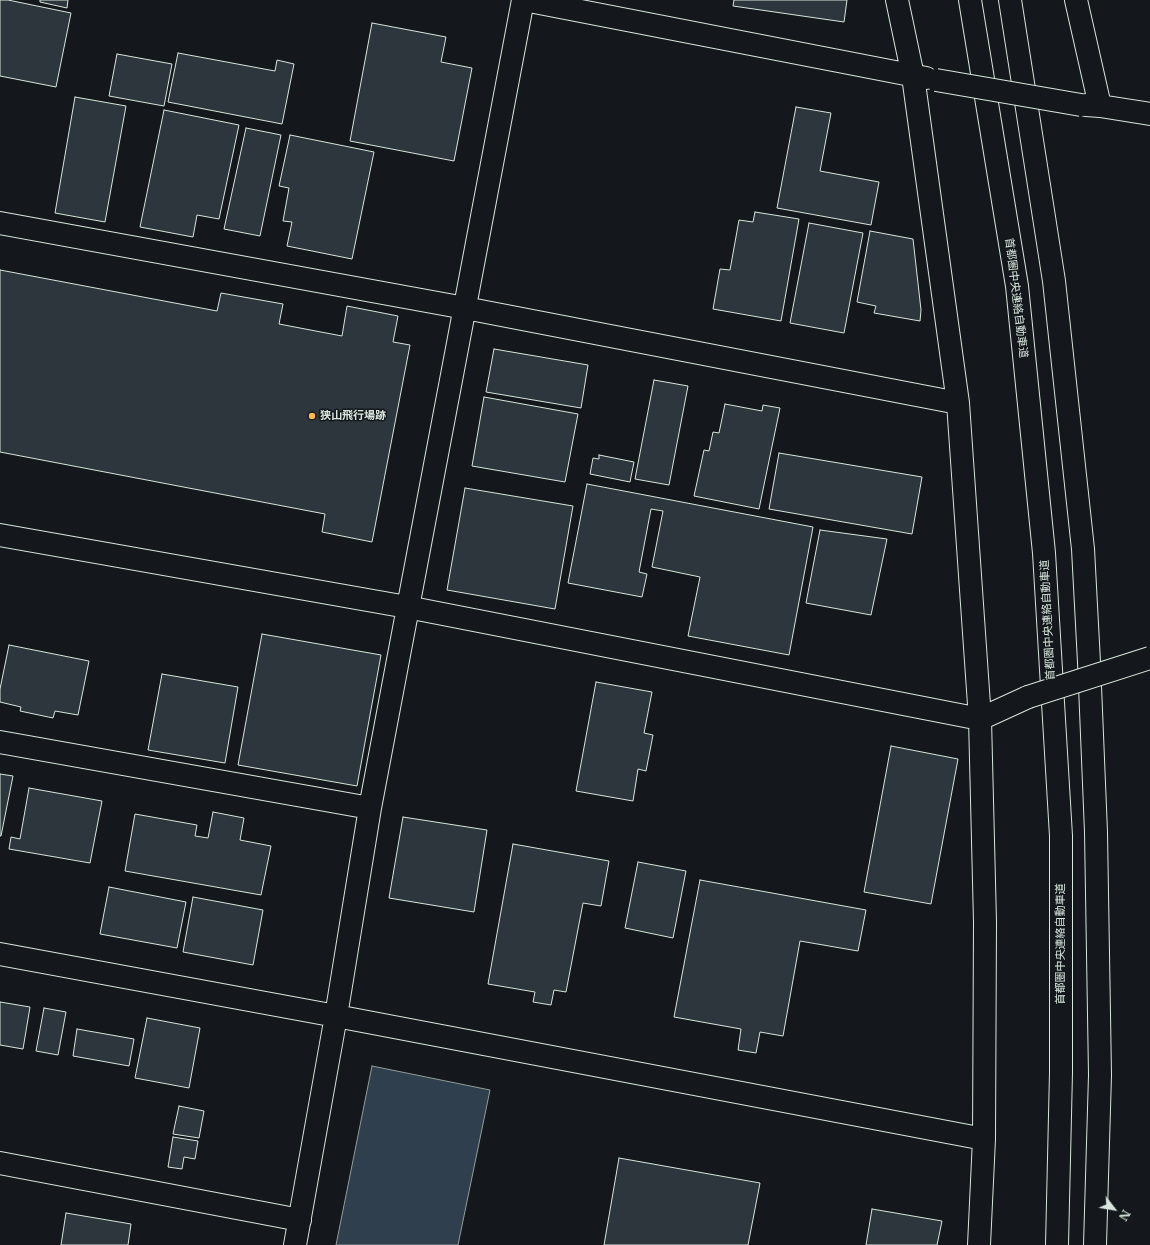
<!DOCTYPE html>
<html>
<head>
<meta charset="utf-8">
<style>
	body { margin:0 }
	#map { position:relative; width:1150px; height:1245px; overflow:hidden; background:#14181c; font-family:"Libre Baskerville",serif }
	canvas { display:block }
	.north { position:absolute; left:1094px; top:1189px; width:40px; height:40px; -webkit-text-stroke:3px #14181c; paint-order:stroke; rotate:121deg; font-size:11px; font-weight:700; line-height:16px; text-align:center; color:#d8e6dc }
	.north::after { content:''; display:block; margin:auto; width:14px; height:18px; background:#d8e6dc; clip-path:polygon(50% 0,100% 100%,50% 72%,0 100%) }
</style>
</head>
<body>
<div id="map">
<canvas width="1150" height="1245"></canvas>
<div class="north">N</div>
</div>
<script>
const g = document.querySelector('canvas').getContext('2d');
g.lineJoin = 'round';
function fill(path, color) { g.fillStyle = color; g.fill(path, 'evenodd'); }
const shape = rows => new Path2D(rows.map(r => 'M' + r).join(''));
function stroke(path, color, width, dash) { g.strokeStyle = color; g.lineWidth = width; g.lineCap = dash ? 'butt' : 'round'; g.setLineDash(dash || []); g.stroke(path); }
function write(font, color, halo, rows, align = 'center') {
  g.font = font + ' "Libre Baskerville","Noto Sans JP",serif'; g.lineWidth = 3; g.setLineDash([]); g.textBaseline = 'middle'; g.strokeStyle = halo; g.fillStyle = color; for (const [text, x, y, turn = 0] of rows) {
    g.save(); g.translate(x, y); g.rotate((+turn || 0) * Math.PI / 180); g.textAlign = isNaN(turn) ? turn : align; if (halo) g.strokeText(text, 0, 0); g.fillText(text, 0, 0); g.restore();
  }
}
const water = shape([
	[372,1066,490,1090,458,1245,336,1245,372,1066]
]);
fill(water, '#2f3f4d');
stroke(water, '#939e99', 1);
const building = shape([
	[0,0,8,0,71,13,56,87,0,76,0,0],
	[40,0,68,0,67,8,40,2,40,0],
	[734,0,847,0,844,22,733,6,734,0],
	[372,23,446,37,441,62,472,68,454,161,350,141,372,23],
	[178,53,275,71,277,60,294,64,282,124,168,102,178,53],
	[117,54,172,64,164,106,109,96,117,54],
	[75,97,126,106,105,222,55,213,75,97],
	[796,107,831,113,820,171,879,182,871,225,777,208,796,107],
	[164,110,239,125,219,219,197,215,193,237,140,227,164,110],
	[246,128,281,135,260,236,224,229,246,128],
	[290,135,374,152,352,259,287,246,292,222,283,221,289,188,279,186,290,135],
	[755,212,799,219,781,321,713,309,720,269,730,270,739,220,753,222,755,212],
	[809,223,863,233,844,333,790,323,809,223],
	[870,231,913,239,921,310,920,321,874,313,876,306,857,302,870,231],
	[0,270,217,311,221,293,283,304,279,324,342,336,347,306,398,316,393,342,410,345,372,542,322,532,325,514,0,452,0,270],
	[494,349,588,365,581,408,486,392,494,349],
	[654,380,688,386,669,485,635,479,654,380],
	[484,397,578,414,565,482,472,466,484,397],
	[725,404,762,411,763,405,780,408,759,509,694,496,704,450,709,451,713,432,719,433,725,404],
	[779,453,922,477,912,534,769,509,779,453],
	[599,455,634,462,630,482,590,474,593,458,599,459,599,455],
	[587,484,813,527,789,655,688,636,700,577,652,567,663,511,651,509,639,572,647,574,642,597,568,583,587,484],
	[465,488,573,506,555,609,447,590,465,488],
	[820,530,887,539,871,615,806,603,820,530],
	[262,634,381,655,357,786,238,765,262,634],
	[9,645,89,661,78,715,55,711,53,718,20,711,21,707,0,702,0,689,9,645],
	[162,674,238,687,225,763,148,750,162,674],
	[596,682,652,692,644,733,653,735,646,771,638,769,633,801,576,791,596,682],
	[891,746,958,759,931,904,864,892,891,746],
	[0,774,13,776,1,836,0,836,0,774],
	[29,788,102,801,90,863,9,849,11,837,20,839,29,788],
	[213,812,244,818,240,840,271,846,261,895,125,871,135,814,197,825,195,836,208,838,213,812],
	[403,817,487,830,474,912,389,898,403,817],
	[513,844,609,861,601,906,583,903,566,992,554,990,551,1005,533,1002,535,992,488,984,513,844],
	[638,862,686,871,673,938,625,928,638,862],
	[700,880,866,910,858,951,800,941,783,1036,760,1032,756,1053,738,1050,741,1029,674,1017,700,880],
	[109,887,186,902,177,948,100,934,109,887],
	[193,897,263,910,253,965,183,952,193,897],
	[0,1002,30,1007,23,1049,0,1045,0,1002],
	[44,1008,66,1012,58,1055,36,1051,44,1008],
	[147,1018,200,1028,189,1088,135,1078,147,1018],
	[77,1029,134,1039,129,1066,73,1056,77,1029],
	[179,1106,204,1111,199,1138,173,1134,179,1106],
	[173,1137,198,1141,195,1159,184,1157,182,1169,168,1167,173,1137],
	[619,1158,760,1183,748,1245,604,1245,619,1158],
	[872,1209,942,1221,937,1245,866,1245,872,1209],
	[66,1213,131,1224,128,1245,61,1245,66,1213]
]);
fill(building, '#2c363c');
stroke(building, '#d8e6dc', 1);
const minor = shape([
	[524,0,926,78],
	[897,0,913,76,958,403,980,719,985,922,984,1139,979,1245],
	[1076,0,1100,106],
	[1086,105,1100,106,1150,114],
	[0,223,465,308,958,403],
	[0,535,407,607,980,719,1028,697],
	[0,742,370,808],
	[0,954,336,1016,984,1139],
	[0,1163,300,1220],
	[295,1245,336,1016,370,808,523,0]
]);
const highway = shape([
	[970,0,1017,286,1044,553,1061,836,1061,1072,1057,1245],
	[1010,0,1054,281,1083,549,1089,662,1096,832,1100,1075,1095,1245]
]);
stroke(minor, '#d8e6dc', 24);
stroke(highway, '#d8e6dc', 24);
stroke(minor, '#14181c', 22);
stroke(highway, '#14181c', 22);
const minorBridge = shape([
	[936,80,1081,105],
	[1028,697,1150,658]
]);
stroke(minorBridge, '#d8e6dc', 24, []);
stroke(minorBridge, '#14181c', 22);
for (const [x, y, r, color] of [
	[312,416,4,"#ffb74d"]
]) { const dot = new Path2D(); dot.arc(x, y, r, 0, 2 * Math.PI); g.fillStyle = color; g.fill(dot); stroke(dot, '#14181c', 1.5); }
write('11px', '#d8e6dc', '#14181c', [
	["首都圏中央連絡自動車道",1016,298,83],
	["首都圏中央連絡自動車道",1048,620,-93],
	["首都圏中央連絡自動車道",1061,944,-90]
]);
write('bold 11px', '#d8e6dc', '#14181c', [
	["狭山飛行場跡",320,416]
], 'left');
</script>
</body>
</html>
